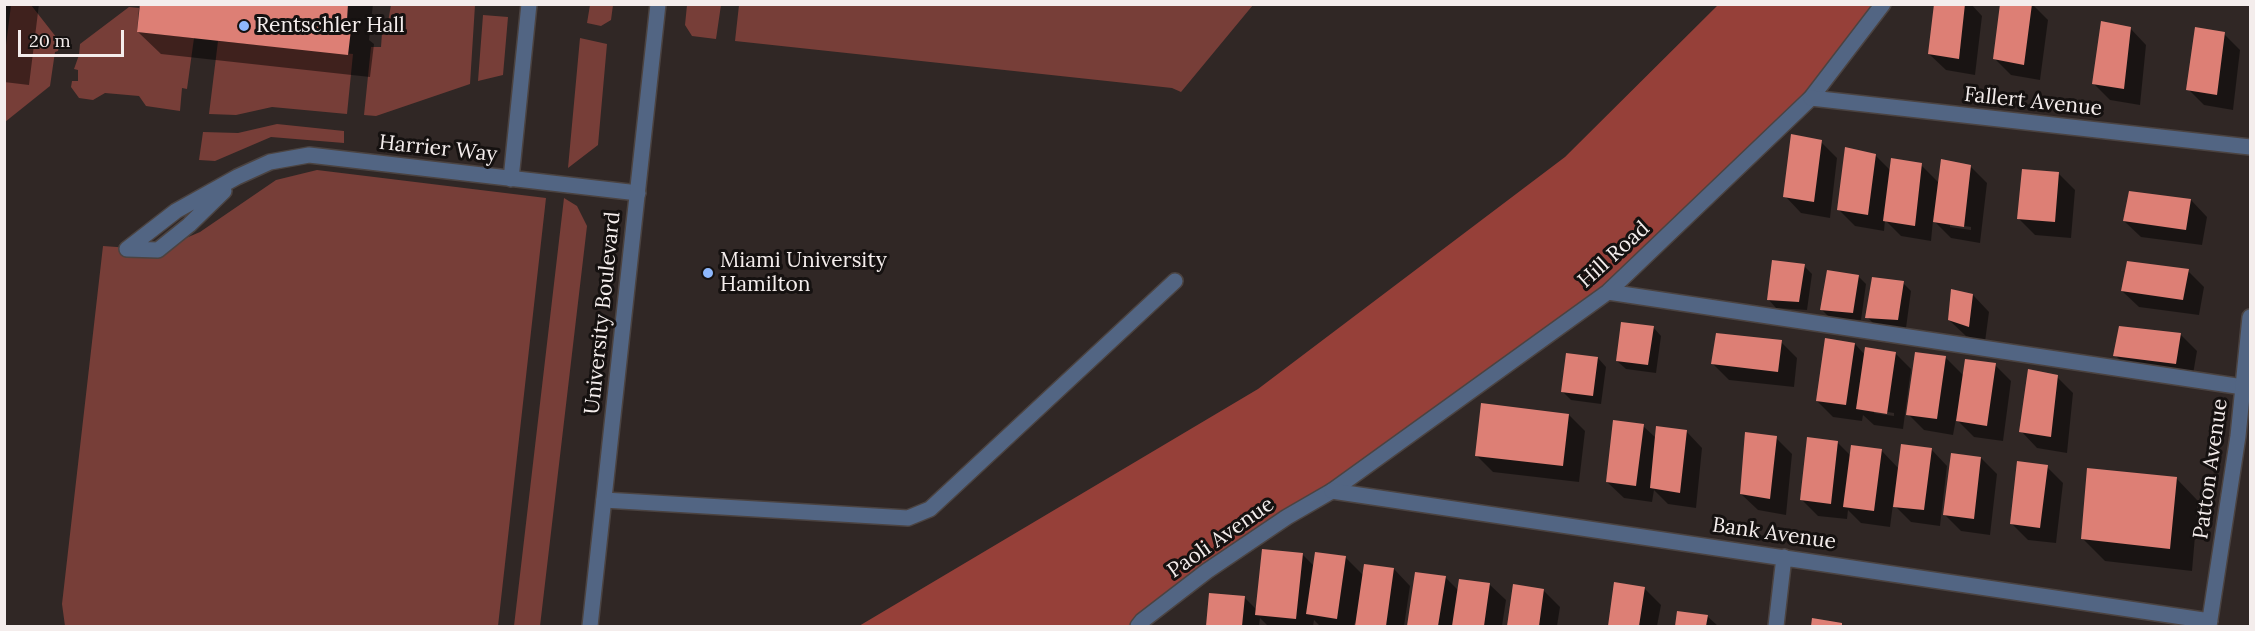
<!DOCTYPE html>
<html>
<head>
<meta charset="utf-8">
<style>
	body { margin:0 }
	#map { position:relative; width:2255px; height:631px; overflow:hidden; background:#302725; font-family:Lora,serif }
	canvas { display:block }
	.frame { position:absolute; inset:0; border:6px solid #f4edec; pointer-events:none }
	.scale { position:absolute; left:18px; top:30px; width:106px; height:27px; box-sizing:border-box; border:3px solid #f4edec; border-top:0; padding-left:8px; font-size:18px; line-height:21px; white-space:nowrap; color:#f4edec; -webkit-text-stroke:4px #151110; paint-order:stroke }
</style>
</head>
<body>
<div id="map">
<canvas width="2255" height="631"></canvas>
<div class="frame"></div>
<div class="scale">20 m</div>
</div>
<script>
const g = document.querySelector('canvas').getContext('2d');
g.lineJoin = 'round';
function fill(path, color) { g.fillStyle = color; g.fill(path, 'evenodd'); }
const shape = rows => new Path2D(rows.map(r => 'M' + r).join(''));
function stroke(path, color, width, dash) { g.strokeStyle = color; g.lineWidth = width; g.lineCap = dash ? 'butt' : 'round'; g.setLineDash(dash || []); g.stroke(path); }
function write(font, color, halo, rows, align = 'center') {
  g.font = font + ' Lora,serif'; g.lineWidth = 6; g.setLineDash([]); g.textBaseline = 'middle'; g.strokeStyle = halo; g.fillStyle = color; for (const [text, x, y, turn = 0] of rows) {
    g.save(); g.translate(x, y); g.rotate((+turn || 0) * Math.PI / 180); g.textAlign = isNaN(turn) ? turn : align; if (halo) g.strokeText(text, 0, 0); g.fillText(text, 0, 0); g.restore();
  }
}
fill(shape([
	[11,5,31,5,60,42,58,51,55,52,50,86,5,122,4,61],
	[391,5,475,5,470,84,376,116,364,115,371,47,381,47,382,33,391,32,388,22],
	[590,5,613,5,611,20,601,26,587,23],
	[687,5,721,5,716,39,692,36,685,25],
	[739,5,739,4,1253,5,1181,92,1172,88,735,41],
	[129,7,139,8,137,32,194,38,187,89,182,88,180,111,146,106,139,96,105,93,93,100,79,98,71,87,72,81,78,81,78,70,74,69,79,55,80,44],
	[483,15,508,17,503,75,478,81],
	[580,38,607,44,598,145,568,168],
	[218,41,353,54,347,114,272,107,236,115,209,114],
	[277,124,344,131,344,143,271,137,215,161,199,160,203,132,238,133],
	[317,170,546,198,498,626,65,626,62,604,103,246,158,250,200,232,276,180],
	[564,198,577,206,587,226,540,626,514,626]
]), '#773e38');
fill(shape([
	[1718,5,1883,5,1811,98,1608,292,1138,626,859,626,1258,389,1565,157]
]), '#964039');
fill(shape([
	[4,4,39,4,29,85,4,82],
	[141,4,373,4,369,40,374,44,370,77,161,54,138,32],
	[1936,4,1971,4,1982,16,1975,75,1946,70,1929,54],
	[2032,4,2048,20,2040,80,2011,75,1995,59],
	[2130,28,2146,45,2140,105,2110,100,2094,84],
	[2224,34,2240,50,2233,110,2204,105,2188,89],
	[1821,142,1837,158,1830,218,1801,213,1785,196],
	[1875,155,1891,171,1921,165,1939,183,1971,167,1987,183,1980,243,1951,238,1933,220,1931,241,1901,236,1885,220,1884,231,1855,226,1839,210],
	[1950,224,1971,227,1971,230,1950,227],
	[2059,174,2075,190,2071,238,2035,235,2019,219],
	[2191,200,2207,217,2202,245,2141,237,2124,221],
	[1804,266,1812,274,1807,310,1776,308,1768,299],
	[2188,271,2204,287,2199,315,2139,307,2122,291],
	[1858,276,1866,284,1861,320,1830,318,1822,310],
	[1903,283,1911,291,1906,328,1875,325,1867,317],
	[1973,295,1989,312,1985,342,1966,336,1949,320],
	[1653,327,1661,336,1656,373,1626,369,1617,361],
	[2121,328,2181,335,2197,351,2192,380,2131,371,2115,355],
	[1781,342,1797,358,1794,387,1729,380,1713,364],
	[1855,344,1865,355,1895,353,1911,369,1903,429,1874,425,1863,415,1862,421,1833,417,1817,401],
	[1874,410,1894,413,1894,416,1874,413],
	[1598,358,1606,367,1601,404,1571,400,1563,392],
	[1946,358,1964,376,1995,365,2011,381,2003,441,1974,437,1956,419,1953,435,1924,430,1908,414],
	[2057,377,2073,393,2067,453,2037,448,2021,431],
	[1569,415,1585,431,1579,482,1493,472,1477,456],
	[1643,426,1656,438,1686,431,1702,448,1696,508,1668,504,1654,490,1652,502,1624,498,1607,482],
	[1776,438,1792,454,1786,515,1758,510,1741,494],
	[1838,443,1851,456,1881,450,1899,469,1931,449,1947,466,1940,526,1911,522,1893,504,1890,527,1861,523,1848,510,1847,519,1818,516,1802,500],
	[1981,458,1997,474,1990,535,1961,531,1945,515],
	[2047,467,2063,483,2056,543,2028,540,2011,523],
	[2176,478,2198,501,2192,571,2105,561,2082,538],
	[1302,554,1314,566,1345,557,1364,576,1394,569,1410,586,1404,626,1358,626,1354,623,1354,626,1320,626,1314,620,1313,626,1268,626,1260,618,1259,626,1208,626,1211,594,1244,597,1257,610],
	[1416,573,1445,577,1459,591,1489,584,1506,600,1502,626,1408,626],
	[1615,584,1644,588,1661,605,1657,626,1609,626],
	[1514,586,1543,590,1560,607,1557,626,1509,626],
	[1679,612,1707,616,1718,626,1676,626]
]), '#0007');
fill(shape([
	[140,4,348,4,347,20,352,21,348,55,137,32],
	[1934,4,1965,4,1959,59,1928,54],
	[2000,4,2032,4,2024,65,1993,59],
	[2101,21,2131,27,2124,89,2092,84],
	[2195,27,2225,32,2217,95,2186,90],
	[1791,134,1822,140,1814,202,1783,197],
	[1845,147,1876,154,1868,215,1837,210],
	[1891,158,1922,163,1915,226,1883,221],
	[1941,159,1971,165,1964,227,1933,222],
	[2022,169,2059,172,2055,222,2017,219],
	[2129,191,2191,199,2186,230,2123,221],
	[1772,260,1805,264,1799,302,1767,300],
	[2127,261,2189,269,2183,300,2121,291],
	[1827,270,1859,275,1853,313,1820,310],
	[1872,277,1904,281,1898,320,1865,318],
	[1951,289,1973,294,1969,327,1948,320],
	[1621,322,1654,326,1648,365,1616,361],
	[2119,326,2181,333,2176,364,2113,356],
	[1716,333,1782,340,1778,372,1711,364],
	[1825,338,1855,343,1846,405,1816,401],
	[1865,347,1896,352,1887,414,1856,409],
	[1915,352,1946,356,1937,419,1906,415],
	[1566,353,1598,357,1593,396,1561,392],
	[1965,359,1996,363,1987,426,1956,421],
	[2028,369,2058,375,2051,437,2019,432],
	[1481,403,1569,414,1563,466,1475,456],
	[1613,420,1644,424,1636,486,1606,482],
	[1656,426,1687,430,1680,493,1650,488],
	[1745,432,1777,436,1770,499,1740,494],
	[1807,437,1838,441,1831,504,1800,500],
	[1901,444,1932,448,1924,510,1893,507],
	[1851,445,1882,449,1874,511,1843,507],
	[1951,453,1981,457,1974,519,1943,515],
	[2017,461,2048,465,2040,528,2010,524],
	[2087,468,2177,477,2170,549,2081,539],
	[1262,549,1303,553,1296,619,1255,615],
	[1315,552,1346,556,1337,619,1306,614],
	[1364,564,1394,568,1386,626,1355,626],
	[1415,572,1446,576,1438,626,1407,626],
	[1459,579,1490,583,1484,626,1452,626],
	[1614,582,1645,587,1639,626,1608,626],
	[1513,584,1544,589,1539,626,1507,626],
	[1209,593,1245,596,1242,626,1206,626],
	[1677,611,1708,615,1706,626,1675,626],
	[1812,618,1842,623,1842,626,1811,626]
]), '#dd7f75');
const service = shape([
	[511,179,529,4],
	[127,249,176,211,237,177,270,162,309,155,638,193],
	[127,249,158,250,189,225,224,191],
	[1608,292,2243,387],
	[604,500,908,518,930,509,1175,281],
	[1138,626,1142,621,1207,571,1287,517,1332,491,1608,292,1811,98,1883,4]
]);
const minor = shape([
	[1811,98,2250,147],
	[1332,491,2210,621],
	[1776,626,1784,557],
	[2209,626,2238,436,2250,317]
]);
const tertiary = shape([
	[590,626,658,4]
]);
stroke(service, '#4b4341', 18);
stroke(minor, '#4b4341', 18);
stroke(tertiary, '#4b4341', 18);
stroke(service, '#526583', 15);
stroke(minor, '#526583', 15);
stroke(tertiary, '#526583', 15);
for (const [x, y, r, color] of [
	[244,26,6,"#8eb8fd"],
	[708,273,6,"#8eb8fd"]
]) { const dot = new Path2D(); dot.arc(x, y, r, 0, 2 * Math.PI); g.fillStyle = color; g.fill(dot); stroke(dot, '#151110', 2); }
write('21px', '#f4edec', '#151110', [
	["Rentschler Hall",256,26],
	["Miami University",720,261],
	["Hamilton",720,285]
], 'left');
write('21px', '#f4edec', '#151110', [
	["Fallert Avenue",2033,102,6],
	["Harrier Way",438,149,6],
	["Hill Road",1614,255,-42],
	["University Boulevard",603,313,-84],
	["Patton Avenue",2211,469,-82],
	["Bank Avenue",1774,534,8],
	["Paoli Avenue",1221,538,-35]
]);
</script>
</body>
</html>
